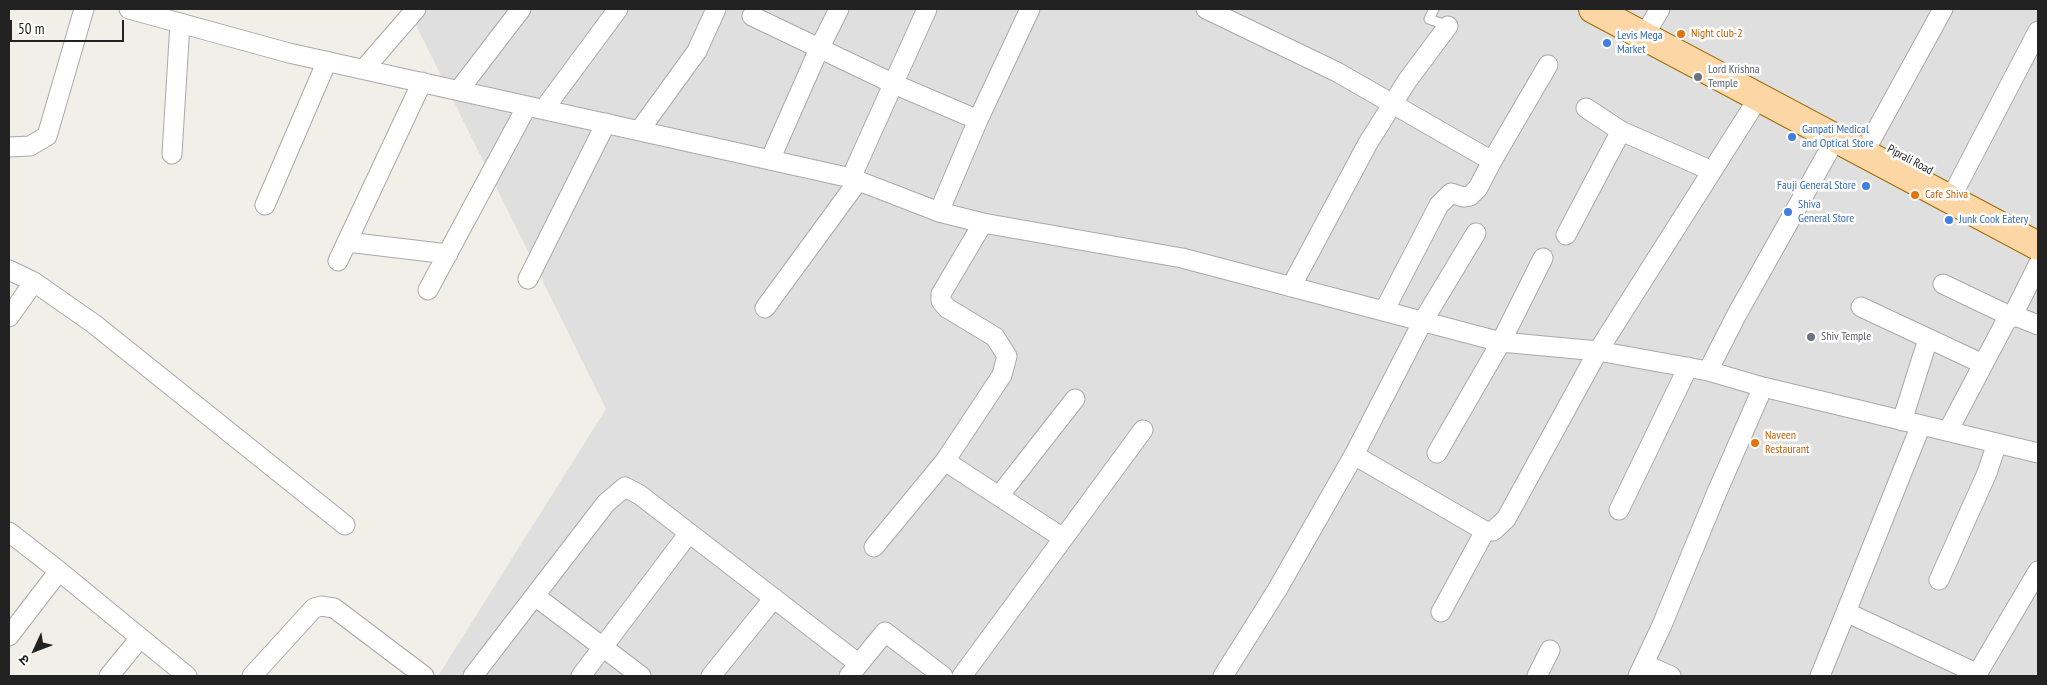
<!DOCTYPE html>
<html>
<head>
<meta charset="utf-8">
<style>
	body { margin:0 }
	#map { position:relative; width:2047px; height:685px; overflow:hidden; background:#f2efe9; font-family:"PT Sans Narrow","Noto Sans Devanagari",sans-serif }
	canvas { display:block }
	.frame { position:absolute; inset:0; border:10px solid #222; pointer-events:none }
	.north { position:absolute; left:10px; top:625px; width:50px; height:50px; -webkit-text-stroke:4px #fff; paint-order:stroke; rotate:227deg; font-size:14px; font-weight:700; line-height:20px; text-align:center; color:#222 }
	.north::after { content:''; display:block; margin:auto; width:18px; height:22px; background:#222; clip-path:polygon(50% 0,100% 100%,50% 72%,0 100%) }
	.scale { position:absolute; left:10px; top:20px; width:114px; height:22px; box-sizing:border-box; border:2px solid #222; border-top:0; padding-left:6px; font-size:15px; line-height:18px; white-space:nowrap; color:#222; -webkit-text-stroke:4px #fff; paint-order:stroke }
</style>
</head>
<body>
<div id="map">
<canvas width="2047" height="685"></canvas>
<div class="frame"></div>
<div class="north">उ</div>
<div class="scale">50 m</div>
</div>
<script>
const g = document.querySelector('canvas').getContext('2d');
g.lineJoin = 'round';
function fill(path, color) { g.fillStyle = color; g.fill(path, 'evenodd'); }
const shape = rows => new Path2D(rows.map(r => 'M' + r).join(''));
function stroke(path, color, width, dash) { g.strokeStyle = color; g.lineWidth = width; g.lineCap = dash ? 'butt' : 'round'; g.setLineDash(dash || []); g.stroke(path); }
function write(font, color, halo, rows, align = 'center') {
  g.font = font + ' "PT Sans Narrow",sans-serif'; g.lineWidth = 5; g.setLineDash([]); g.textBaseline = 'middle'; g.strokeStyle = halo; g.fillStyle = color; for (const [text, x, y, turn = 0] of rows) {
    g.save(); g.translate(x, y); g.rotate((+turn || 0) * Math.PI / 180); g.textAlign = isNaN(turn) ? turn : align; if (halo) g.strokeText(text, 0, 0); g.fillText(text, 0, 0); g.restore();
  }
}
fill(shape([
	[408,9,2038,9,2038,676,438,676,606,409]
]), '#e0dfdf');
const lane = shape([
	[1434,9,1429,19,1448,26]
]);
const street = shape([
	[129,9,289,53,851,178,939,212,983,223,1182,258,1501,342,1598,351,1708,371,1763,387,2038,453],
	[1206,9,1337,72,1492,161],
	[752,16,894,84,978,120],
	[1651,24,1660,9],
	[364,69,416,9],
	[459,90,521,9],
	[1586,108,1621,131],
	[544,109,618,9],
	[639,131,697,51,716,9],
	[1871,140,1943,9],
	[9,147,30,146,47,136,84,9],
	[172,154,180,23],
	[770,160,819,49,839,9],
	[851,178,927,9],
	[1957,186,2038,31],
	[265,205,327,61],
	[939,212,978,120,1030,9],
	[1566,235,1621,131,1712,171],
	[347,242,448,254],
	[338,261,422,82],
	[9,270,34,282,94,324,345,525],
	[528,279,606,123],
	[1943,284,2012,317,2038,265],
	[1291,287,1368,143,1407,81,1448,26],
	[428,290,527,106],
	[1861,307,1983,364],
	[765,308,858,181],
	[1384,311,1439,205,1451,193,1463,197,1470,196,1478,188,1492,161,1548,65],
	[9,317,34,282],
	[1708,371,1737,314,1836,138],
	[1902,421,1928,339],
	[1948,431,2006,321,2012,317,2018,317,2038,325],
	[1437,453,1501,342,1543,258],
	[1354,455,1485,531,1493,531,1506,519,1598,351,1759,97],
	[945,461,1063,538],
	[999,496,1075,399],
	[1619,510,1688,367],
	[9,532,59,571,187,676],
	[874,547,945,461,1002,375,1007,356,995,337,947,308,941,301,941,294,983,223],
	[1939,580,1987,473,1997,443],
	[535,596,641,676],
	[1441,612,1485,531],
	[1846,612,1921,425],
	[9,636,59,571],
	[1644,664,1671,676],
	[109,676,140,638],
	[252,676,314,608,321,606,334,608,424,676],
	[473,676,606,503,625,487,640,495,859,664],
	[581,676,689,533],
	[711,676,774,598],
	[849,676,885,632,943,676],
	[962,676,1143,430],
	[1223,676,1277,590,1354,455,1423,321,1476,233],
	[1537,676,1550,650],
	[1638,676,1662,625,1717,492,1763,387],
	[1820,676,1846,612,1978,674],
	[1976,676,2038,571]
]);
const primary = shape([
	[1593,9,2038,246]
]);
stroke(lane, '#a9a9a9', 11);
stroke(street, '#a9a9a9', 21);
stroke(primary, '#a06b00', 30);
stroke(lane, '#fff', 9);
stroke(street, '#fff', 19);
stroke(primary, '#fcd6a4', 28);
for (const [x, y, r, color] of [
	[1681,34,5,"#e8710a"],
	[1607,43,5,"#3f7fe0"],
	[1698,77,5,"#6b7280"],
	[1792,137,5,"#3f7fe0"],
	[1866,186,5,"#3f7fe0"],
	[1915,195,5,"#e8710a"],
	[1788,212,5,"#3f7fe0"],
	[1949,220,5,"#3f7fe0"],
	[1811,337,5,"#6b7280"],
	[1755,443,5,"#e8710a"]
]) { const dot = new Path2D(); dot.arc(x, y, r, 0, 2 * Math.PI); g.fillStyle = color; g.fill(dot); stroke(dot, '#fff', 2); }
write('12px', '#c56008', '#fff', [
	["Night club-2",1691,34],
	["Cafe Shiva",1925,195],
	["Naveen",1765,436],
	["Restaurant",1765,450]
], 'left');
write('12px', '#366cbe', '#fff', [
	["Levis Mega",1617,36],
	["Market",1617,50],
	["Ganpati Medical",1802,130],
	["and Optical Store",1802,144],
	["Fauji General Store",1856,186,"right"],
	["Shiva",1798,205],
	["General Store",1798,219],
	["Junk Cook Eatery",1959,220]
], 'left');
write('12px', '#5b616d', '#fff', [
	["Lord Krishna",1708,70],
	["Temple",1708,84],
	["Shiv Temple",1821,337]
], 'left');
write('12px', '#222', '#fff', [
	["Piprali Road",1910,160,28]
]);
</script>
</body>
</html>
